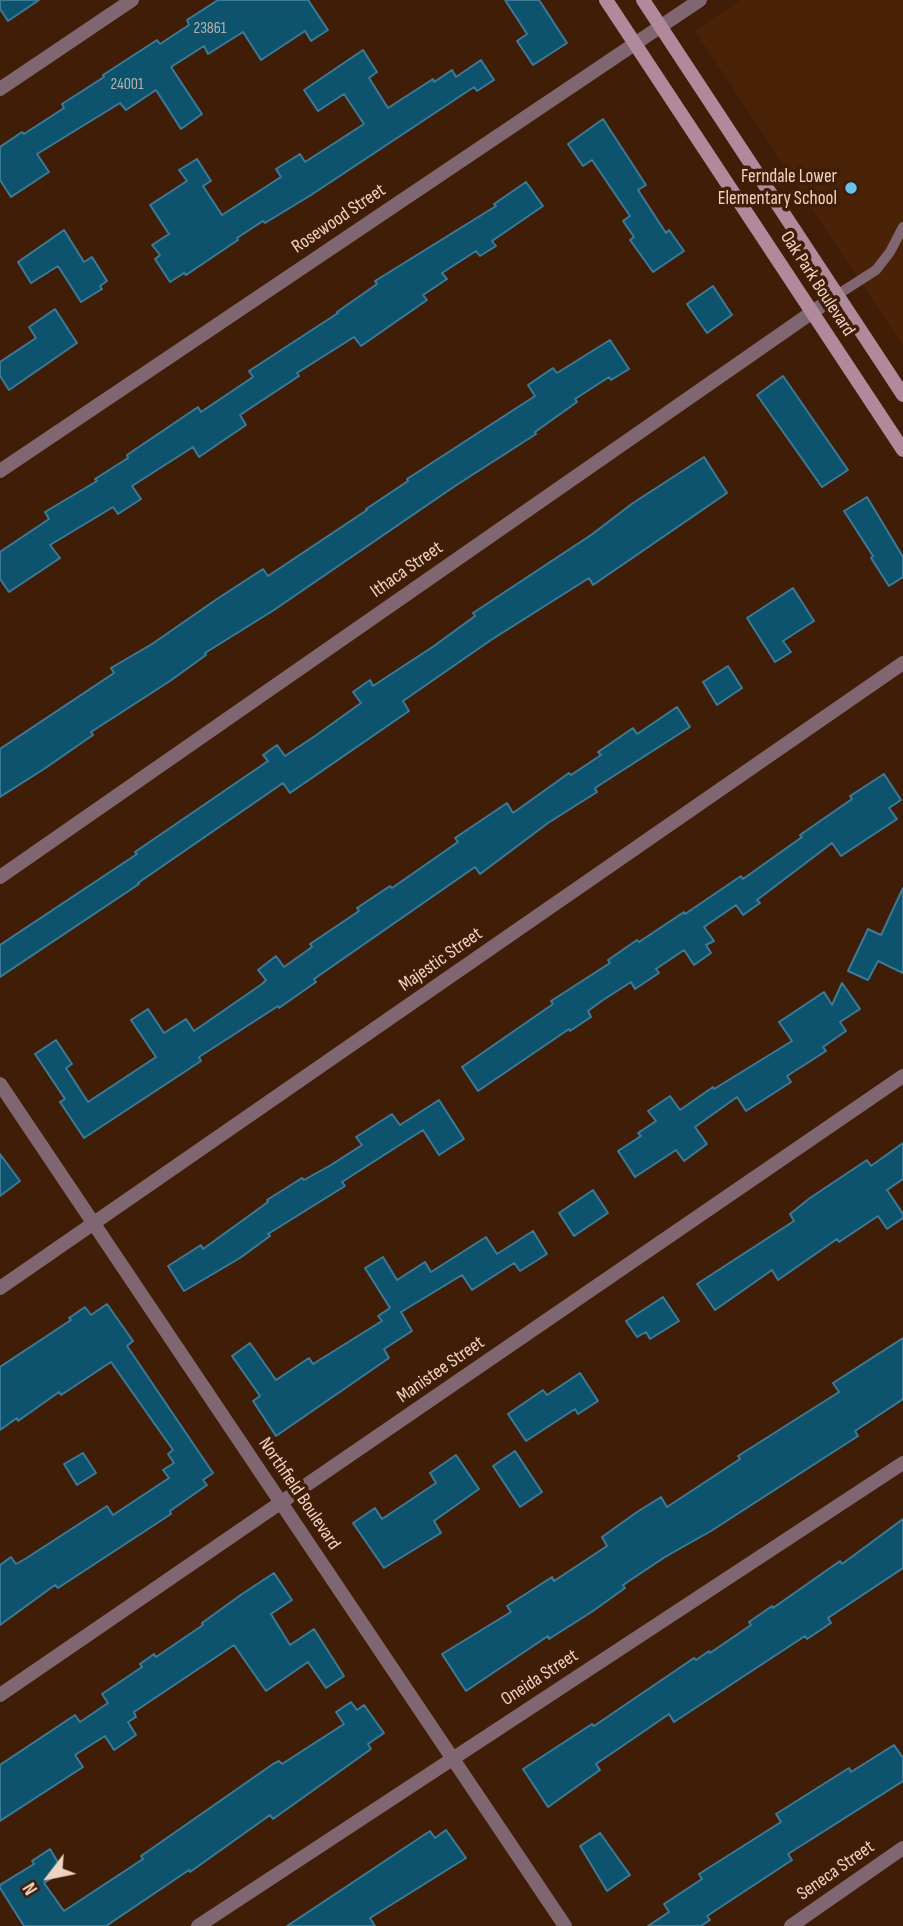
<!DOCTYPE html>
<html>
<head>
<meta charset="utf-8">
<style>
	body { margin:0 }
	#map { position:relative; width:903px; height:1926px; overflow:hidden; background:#3f1d07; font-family:"Sofia Sans Condensed",sans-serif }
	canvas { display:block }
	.north { position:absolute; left:14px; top:1842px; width:70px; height:70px; -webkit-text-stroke:5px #3f1d07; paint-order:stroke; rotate:238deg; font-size:19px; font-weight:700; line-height:28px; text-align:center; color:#efd2c2 }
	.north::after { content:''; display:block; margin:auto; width:24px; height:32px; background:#efd2c2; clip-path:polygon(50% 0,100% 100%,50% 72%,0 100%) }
</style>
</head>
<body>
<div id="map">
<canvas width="903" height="1926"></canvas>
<div class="north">N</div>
</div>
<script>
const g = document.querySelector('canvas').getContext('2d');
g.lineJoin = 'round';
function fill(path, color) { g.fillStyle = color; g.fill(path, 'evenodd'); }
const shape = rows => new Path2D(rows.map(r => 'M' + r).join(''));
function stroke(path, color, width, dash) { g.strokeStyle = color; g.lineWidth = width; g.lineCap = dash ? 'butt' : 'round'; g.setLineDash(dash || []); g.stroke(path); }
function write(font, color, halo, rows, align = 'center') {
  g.font = font + ' "Sofia Sans Condensed",sans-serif'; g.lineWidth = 7; g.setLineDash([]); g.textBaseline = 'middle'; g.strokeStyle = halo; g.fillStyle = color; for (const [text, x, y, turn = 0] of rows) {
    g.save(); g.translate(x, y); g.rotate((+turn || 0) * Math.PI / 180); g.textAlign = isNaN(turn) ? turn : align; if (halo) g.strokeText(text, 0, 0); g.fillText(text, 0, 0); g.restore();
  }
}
fill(shape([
	[741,0,903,0,903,346,695,31]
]), '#492208');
const building = shape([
	[0,0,39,0,8,21,0,9,0,0],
	[218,0,308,0,328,30,311,41,305,31,261,60,243,32,208,54,204,46,171,67,202,114,181,129,156,90,126,110,120,103,37,154,49,172,11,197,0,180,0,147,22,132,24,134,64,108,62,104,104,77,103,75,157,40,160,44,189,25,187,20,218,0],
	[505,0,539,0,567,43,533,65,517,41,527,34,505,0],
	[363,50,377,72,369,78,388,108,433,79,434,82,452,70,456,77,481,60,494,80,477,91,474,87,311,195,265,223,263,221,237,238,238,240,186,275,184,273,170,282,155,259,160,255,152,245,169,234,150,205,187,181,179,170,197,159,211,181,203,186,222,215,281,177,276,169,300,154,305,162,364,124,344,94,318,111,304,90,363,50],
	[603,119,646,185,638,190,666,233,669,230,684,251,653,272,630,240,634,237,623,221,630,216,592,160,583,166,568,144,603,119],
	[526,182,543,206,492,241,496,246,480,256,476,251,442,273,447,279,423,295,427,300,361,346,354,337,297,373,299,376,240,415,246,425,199,457,193,447,132,486,141,499,118,514,113,507,50,545,60,558,9,592,0,579,0,552,49,519,45,512,97,481,95,479,128,458,127,455,198,407,201,412,253,377,249,371,338,313,337,312,377,284,375,281,496,206,494,204,526,182],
	[64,230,84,262,92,257,107,281,100,286,102,289,81,302,58,266,31,283,18,262,64,230],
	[713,286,732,315,707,333,687,304,713,286],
	[55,309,77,343,9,390,0,376,0,362,36,338,29,327,55,309],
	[610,340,629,369,611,380,609,377,575,399,577,402,535,432,536,434,455,486,274,610,205,653,206,655,170,681,91,732,93,735,44,769,0,797,0,749,114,673,111,668,152,644,217,599,263,569,268,576,367,510,366,509,408,481,407,479,535,396,528,385,553,368,557,373,610,340],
	[783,376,848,470,822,487,757,395,783,376],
	[704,457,727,493,593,585,589,578,491,640,403,701,409,711,290,793,283,783,138,883,139,884,0,977,0,945,137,854,135,852,268,761,263,755,277,745,285,756,315,736,361,703,353,692,370,680,373,686,434,646,475,616,473,613,591,535,633,503,704,457],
	[867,497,903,557,903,577,889,586,871,558,873,556,844,511,867,497],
	[793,588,814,621,783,641,791,652,775,662,747,618,793,588],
	[728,666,742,688,717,705,703,682,728,666],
	[677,707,690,727,595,788,597,792,548,823,480,874,475,867,314,979,316,982,279,1008,278,1006,199,1057,201,1061,84,1138,60,1102,65,1099,35,1054,56,1040,72,1064,66,1068,88,1102,156,1057,131,1020,148,1009,164,1033,186,1019,194,1031,262,984,266,980,258,970,276,956,284,967,312,947,310,944,359,911,357,908,390,886,392,888,458,842,455,838,507,803,513,813,569,773,571,775,601,755,598,752,633,728,637,734,677,707],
	[884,774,901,800,889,808,897,819,841,856,832,843,757,900,760,903,743,915,736,905,704,927,714,941,706,945,711,953,694,965,684,950,656,969,659,973,635,989,631,982,603,1000,588,1011,591,1017,570,1031,569,1029,478,1091,462,1067,553,1004,551,1001,610,963,608,960,637,940,639,942,684,912,685,914,741,876,743,879,802,837,800,835,852,799,850,796,884,774],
	[903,888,903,973,878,961,868,980,848,971,868,929,881,935,903,888],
	[842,983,860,1009,840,1022,846,1031,823,1047,826,1051,787,1076,791,1082,746,1111,737,1097,695,1127,707,1144,684,1161,676,1150,635,1177,618,1151,641,1136,638,1133,656,1121,648,1111,670,1096,680,1110,713,1087,714,1089,792,1041,779,1022,824,992,832,1005,842,983],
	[439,1100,464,1139,439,1155,423,1130,342,1182,345,1186,268,1234,270,1236,240,1258,184,1291,168,1266,201,1245,203,1249,268,1202,267,1200,302,1178,304,1180,331,1165,362,1145,356,1137,392,1114,400,1125,439,1100],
	[903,1143,903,1179,887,1190,903,1214,903,1218,887,1229,878,1216,839,1242,837,1239,778,1280,772,1270,715,1310,697,1284,794,1221,790,1214,810,1198,867,1160,871,1166,903,1143],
	[0,1154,20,1181,0,1196,0,1154],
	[593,1190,608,1213,574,1236,559,1213,593,1190],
	[533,1231,547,1254,520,1271,514,1263,472,1290,462,1275,401,1312,412,1331,384,1349,389,1358,276,1436,253,1401,260,1396,232,1356,250,1343,276,1380,309,1358,313,1364,382,1321,378,1316,390,1308,365,1268,383,1257,397,1280,425,1262,431,1272,486,1237,497,1254,533,1231],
	[663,1297,679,1321,650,1339,646,1332,637,1337,626,1321,663,1297],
	[107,1304,133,1341,127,1346,213,1473,203,1480,207,1485,170,1511,171,1514,58,1588,55,1585,0,1625,0,1565,11,1557,16,1564,25,1559,107,1506,113,1515,169,1478,163,1470,174,1463,168,1454,173,1450,111,1362,61,1395,59,1392,18,1421,17,1418,0,1430,0,1367,71,1320,69,1318,85,1307,91,1315,107,1304],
	[903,1338,903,1399,855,1431,858,1436,711,1531,665,1557,623,1585,625,1588,593,1611,549,1639,548,1636,466,1691,442,1654,511,1612,507,1606,552,1577,554,1581,607,1546,602,1537,637,1512,661,1497,667,1507,740,1459,738,1456,839,1392,833,1383,903,1338],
	[580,1373,598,1401,578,1414,575,1409,526,1441,508,1414,543,1390,547,1395,580,1373],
	[515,1451,542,1492,520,1507,493,1466,515,1451],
	[83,1453,96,1473,77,1485,64,1464,83,1453],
	[456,1455,479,1489,434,1521,441,1533,384,1568,353,1523,375,1508,382,1519,436,1483,430,1473,456,1455],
	[903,1519,903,1568,828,1618,831,1623,807,1639,805,1636,674,1722,669,1714,640,1734,596,1764,600,1770,548,1807,523,1769,592,1724,594,1726,694,1658,696,1660,709,1651,710,1653,751,1625,749,1622,772,1606,773,1608,840,1561,842,1564,903,1519],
	[274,1573,292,1600,271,1614,290,1645,314,1629,344,1676,326,1688,308,1662,266,1691,234,1645,134,1712,136,1717,128,1722,136,1735,114,1750,105,1736,75,1755,83,1767,0,1821,0,1765,75,1715,80,1722,108,1703,102,1694,142,1667,140,1664,154,1654,156,1657,203,1625,202,1623,242,1594,274,1573],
	[351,1702,357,1710,364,1705,384,1733,368,1744,371,1749,273,1819,270,1815,190,1872,189,1870,106,1926,24,1926,0,1888,0,1885,34,1864,32,1861,50,1849,63,1871,44,1883,64,1911,143,1859,141,1856,273,1764,279,1761,282,1764,344,1724,336,1712,351,1702],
	[894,1745,903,1758,903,1781,788,1854,792,1860,707,1916,710,1920,701,1926,648,1926,669,1912,664,1904,702,1879,699,1874,781,1822,776,1814,849,1768,851,1772,894,1745],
	[446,1830,466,1858,370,1918,375,1926,287,1926,430,1831,435,1838,446,1830],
	[600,1833,630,1875,607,1891,580,1846,600,1833]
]);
fill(building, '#0d536e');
stroke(building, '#3c7a97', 2);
stroke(shape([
	[837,295,876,270,890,252,903,227]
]), '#7f6671', 10);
stroke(shape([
	[0,89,132,0],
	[0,471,700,0],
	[0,877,837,295],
	[0,1084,565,1926],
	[0,1288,903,663],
	[0,1695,903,1076],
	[198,1926,903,1463],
	[791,1926,903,1848]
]), '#7f6671', 14);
stroke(shape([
	[606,0,903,450],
	[643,0,903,395]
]), '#b0899b', 14);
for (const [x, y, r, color] of [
	[851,188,7,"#67c4ef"]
]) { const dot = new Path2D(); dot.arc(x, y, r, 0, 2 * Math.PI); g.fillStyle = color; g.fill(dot); stroke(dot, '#3f1d07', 2.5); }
write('16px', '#b6b2ad', null, [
	["23861",210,29],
	["24001",127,85]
]);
write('19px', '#efd2c2', '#3f1d07', [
	["Ferndale Lower",837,177],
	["Elementary School",837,199]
], 'right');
write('19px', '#efd2c2', '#3f1d07', [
	["Rosewood Street",339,219,-34],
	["Oak Park Boulevard",817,284,57],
	["Ithaca Street",407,570,-35],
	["Majestic Street",441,960,-35],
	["Manistee Street",441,1370,-35],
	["Northfield Boulevard",299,1494,56],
	["Oneida Street",540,1678,-33],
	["Seneca Street",836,1871,-35]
]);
</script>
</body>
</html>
